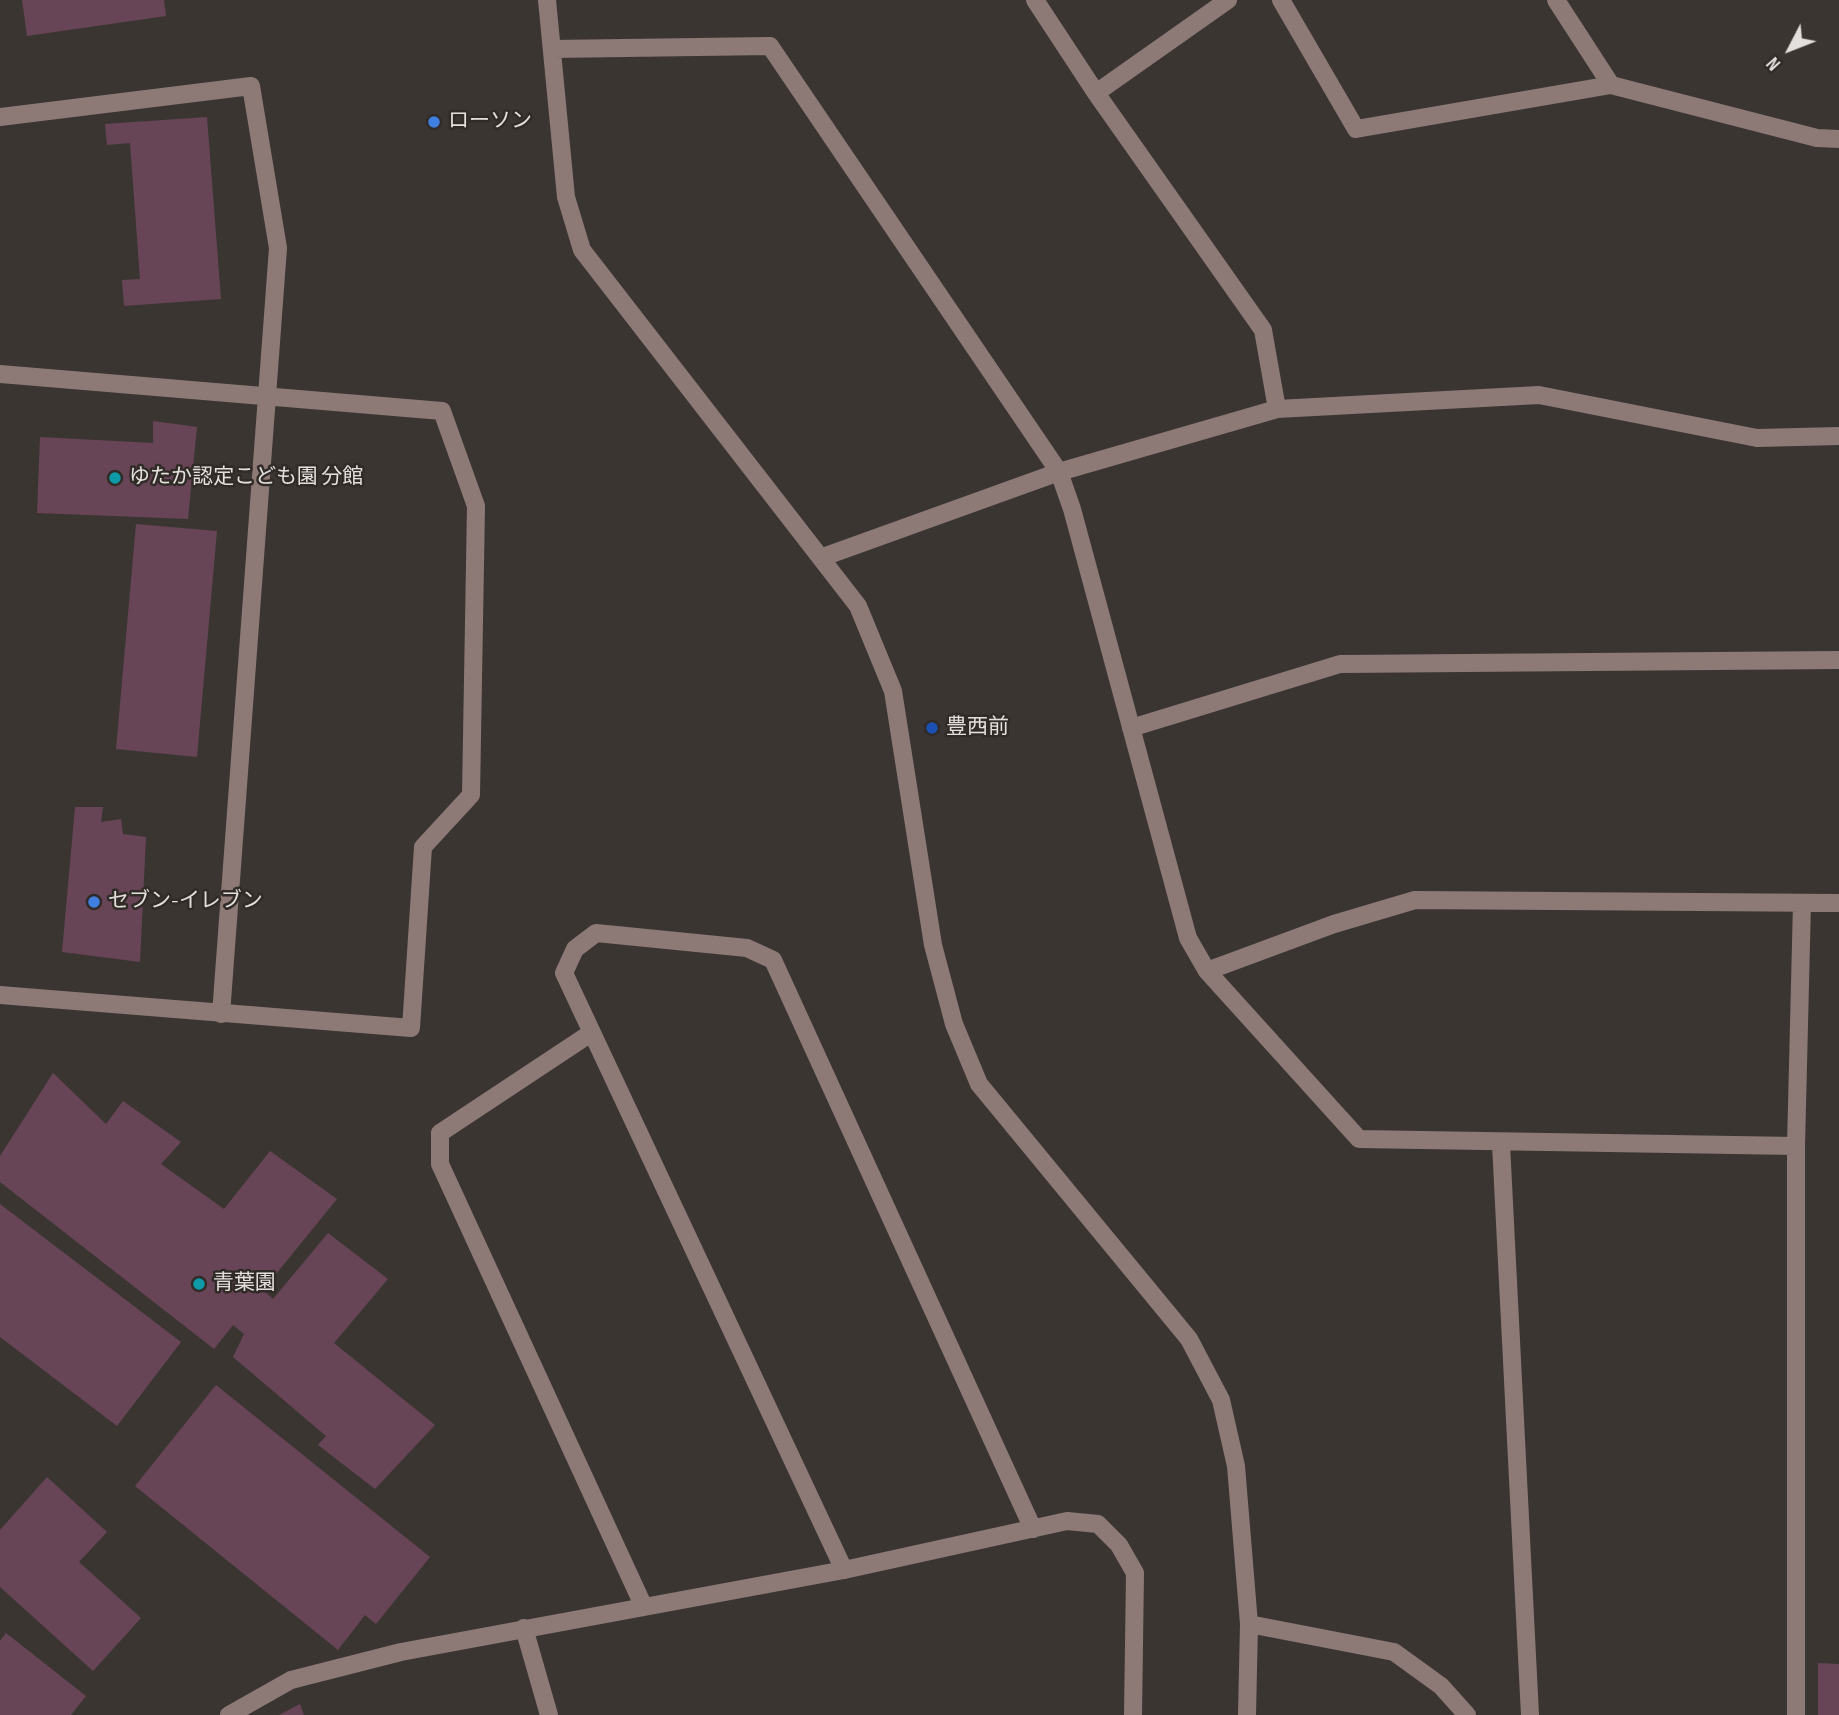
<!DOCTYPE html>
<html>
<head>
<meta charset="utf-8">
<style>
	body { margin:0 }
	#map { position:relative; width:1839px; height:1715px; overflow:hidden; background:#3b3532; font-family:"Sofia Sans Condensed",sans-serif }
	canvas { display:block }
	.north { position:absolute; left:1755px; top:14px; width:70px; height:70px; -webkit-text-stroke:5px #312b28; paint-order:stroke; rotate:228deg; font-size:19px; font-weight:700; line-height:28px; text-align:center; color:#e3dfdd }
	.north::after { content:''; display:block; margin:auto; width:24px; height:32px; background:#e3dfdd; clip-path:polygon(50% 0,100% 100%,50% 72%,0 100%) }
</style>
</head>
<body>
<div id="map">
<canvas width="1839" height="1715"></canvas>
<div class="north">N</div>
</div>
<script>
const g = document.querySelector('canvas').getContext('2d');
g.lineJoin = 'round';
function fill(path, color) { g.fillStyle = color; g.fill(path, 'evenodd'); }
const shape = rows => new Path2D(rows.map(r => 'M' + r).join(''));
function stroke(path, color, width, dash) { g.strokeStyle = color; g.lineWidth = width; g.lineCap = dash ? 'butt' : 'round'; g.setLineDash(dash || []); g.stroke(path); }
function write(font, color, halo, rows, align = 'center') {
  g.font = font + ' "Sofia Sans Condensed","Noto Sans JP",sans-serif'; g.lineWidth = 5; g.setLineDash([]); g.textBaseline = 'middle'; g.strokeStyle = halo; g.fillStyle = color; for (const [text, x, y, turn = 0] of rows) {
    g.save(); g.translate(x, y); g.rotate((+turn || 0) * Math.PI / 180); g.textAlign = isNaN(turn) ? turn : align; if (halo) g.strokeText(text, 0, 0); g.fillText(text, 0, 0); g.restore();
  }
}
fill(shape([
	[22,0,164,0,166,16,27,36],
	[207,117,221,299,124,306,122,280,140,279,130,143,107,145,105,124],
	[153,421,197,427,188,519,37,513,40,437,153,443],
	[136,524,217,531,197,757,116,749],
	[75,807,103,807,101,822,121,819,123,834,146,837,140,962,62,952],
	[53,1073,106,1124,123,1101,181,1142,161,1164,224,1209,270,1151,337,1199,263,1290,273,1299,328,1233,388,1279,334,1343,435,1425,375,1489,318,1445,326,1436,233,1357,244,1334,233,1325,214,1349,0,1182,0,1156],
	[0,1204,181,1342,117,1426,0,1337],
	[216,1385,430,1557,376,1624,365,1615,338,1650,135,1486],
	[47,1477,107,1532,79,1562,141,1618,93,1671,0,1587,0,1530],
	[6,1633,86,1696,71,1715,0,1715,0,1641],
	[1818,1663,1839,1664,1839,1715,1818,1715],
	[300,1704,304,1715,279,1715]
]), '#674557');
stroke(shape([
	[547,0,566,197,582,250,858,606,893,691,933,945,954,1024,979,1084,1189,1339,1221,1400,1236,1466,1249,1624,1247,1715],
	[1035,0,1096,93,1263,330,1277,409],
	[1281,0,1356,129,1611,85,1817,138,1839,139],
	[1556,0,1611,85],
	[552,49,770,46,1059,472,1072,509,1188,938,1207,971,1359,1139,1796,1146],
	[1096,93,1228,0],
	[0,117,251,86,278,248,221,1014],
	[0,374,442,411,476,506,471,795,423,847,411,1028,0,995],
	[823,557,1059,472,1277,409,1539,395,1757,438,1839,436],
	[1131,728,1340,664,1839,660],
	[1207,971,1334,924,1415,900,1839,903],
	[591,1033,440,1133,440,1164,643,1605],
	[1501,1144,1530,1715],
	[844,1570,564,973,575,949,596,933,747,948,773,960,1033,1529],
	[1249,1624,1394,1652,1441,1686,1467,1715],
	[524,1628,549,1715],
	[229,1715,291,1680,401,1652,844,1570,1067,1521,1098,1524,1119,1545,1135,1573,1133,1715],
	[1796,1715,1796,1146,1802,903]
]), '#8d7a77', 18);
for (const [x, y, r, color] of [
	[434,122,7,"#3f7fe0"],
	[115,478,7,"#0f9aa8"],
	[932,728,7,"#1a4fb4"],
	[94,902,7,"#3f7fe0"],
	[199,1284,7,"#0f9aa8"]
]) { const dot = new Path2D(); dot.arc(x, y, r, 0, 2 * Math.PI); g.fillStyle = color; g.fill(dot); stroke(dot, '#312b28', 2.5); }
write('21px', '#e3dfdd', '#312b28', [
	["ローソン",448,122],
	["ゆたか認定こども園 分館",129,478],
	["豊西前",946,728],
	["セブン-イレブン",108,902],
	["青葉園",213,1284]
], 'left');
</script>
</body>
</html>
